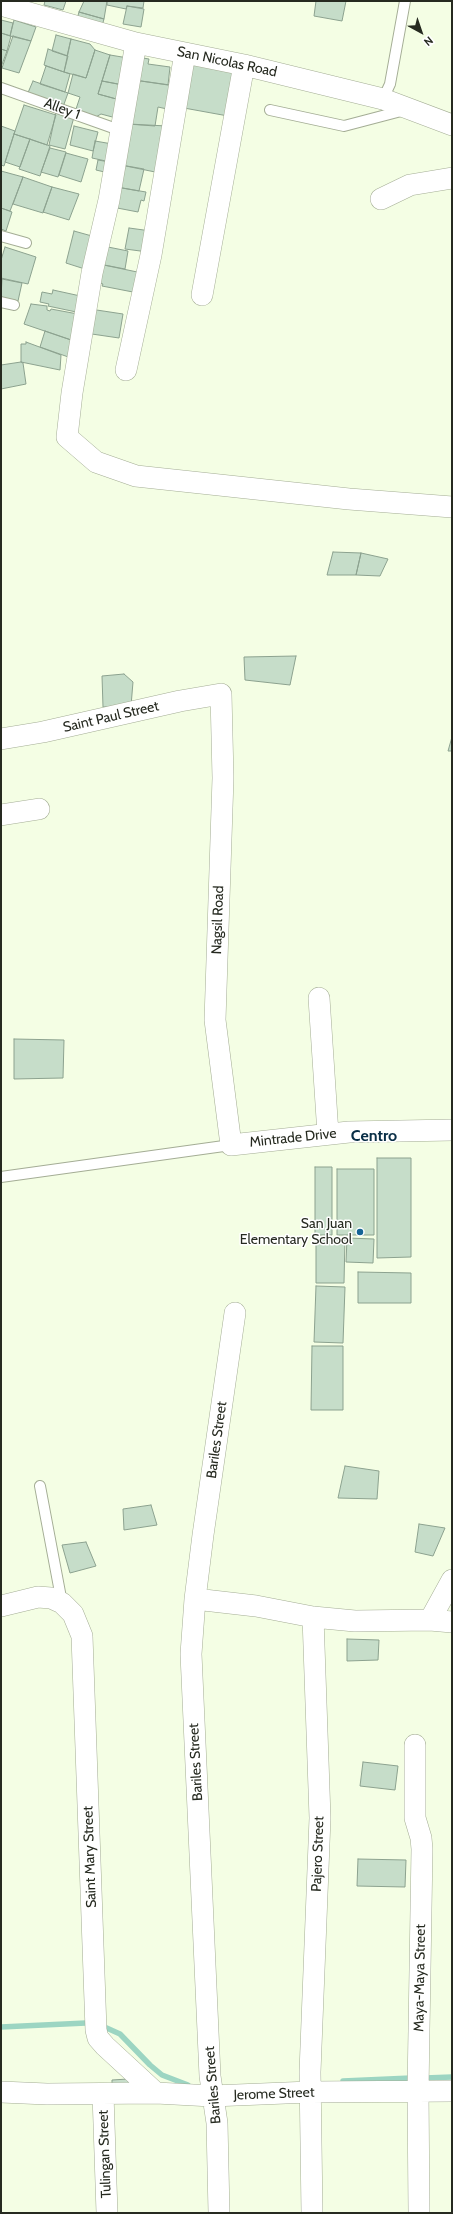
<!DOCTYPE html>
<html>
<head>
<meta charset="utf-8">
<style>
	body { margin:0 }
	#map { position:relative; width:453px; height:2214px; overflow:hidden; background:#f4fee4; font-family:Cabin,sans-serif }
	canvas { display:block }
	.frame { position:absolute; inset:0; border:2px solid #262a20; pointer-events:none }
	.north { position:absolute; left:401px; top:12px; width:40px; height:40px; -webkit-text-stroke:3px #fff; paint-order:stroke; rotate:140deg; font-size:11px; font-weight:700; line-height:16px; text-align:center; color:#262a20 }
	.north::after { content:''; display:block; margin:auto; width:14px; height:18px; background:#262a20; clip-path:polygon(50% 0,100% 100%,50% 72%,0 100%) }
</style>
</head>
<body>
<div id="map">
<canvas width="453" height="2214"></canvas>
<div class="frame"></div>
<div class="north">N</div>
</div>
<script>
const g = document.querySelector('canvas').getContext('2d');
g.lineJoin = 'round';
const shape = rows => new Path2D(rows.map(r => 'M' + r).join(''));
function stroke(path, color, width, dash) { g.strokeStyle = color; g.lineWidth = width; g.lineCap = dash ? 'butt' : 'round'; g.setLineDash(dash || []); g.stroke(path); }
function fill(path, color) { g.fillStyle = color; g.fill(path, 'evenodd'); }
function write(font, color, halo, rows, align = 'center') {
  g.font = font + ' Cabin,sans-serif'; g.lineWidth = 3; g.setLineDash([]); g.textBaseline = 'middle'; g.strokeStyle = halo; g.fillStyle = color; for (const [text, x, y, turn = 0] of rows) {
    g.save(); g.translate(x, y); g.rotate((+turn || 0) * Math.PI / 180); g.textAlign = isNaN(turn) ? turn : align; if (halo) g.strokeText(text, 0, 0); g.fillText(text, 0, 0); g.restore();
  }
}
stroke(shape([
	[100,2025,120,2034,150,2065,162,2075,188,2085],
	[1,2027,86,2023],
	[425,2078,452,2077],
	[343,2081,411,2078]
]), '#9cd5c2', 5.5);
const building = shape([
	[45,1,66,1,63,10,44,5,45,1],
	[84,1,107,1,104,19,79,12,84,1],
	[107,1,144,1,143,8,127,6,126,9,107,5,107,1],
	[316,1,346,1,342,21,314,16,316,1],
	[127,6,144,9,141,27,123,24,127,6],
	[79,12,104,19,102,26,77,19,79,12],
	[1,20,13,23,10,36,1,33,1,20],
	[14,20,36,27,31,41,10,36,14,20],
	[1,33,11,36,7,51,1,49,1,33],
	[56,35,71,39,67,56,52,51,56,35],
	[13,36,31,41,19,73,2,68,13,36],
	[71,39,90,44,95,50,86,78,64,72,71,39],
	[1,49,7,51,1,67,1,49],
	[48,49,68,56,64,72,44,65,48,49],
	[95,50,110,55,98,94,120,100,116,118,101,114,94,118,75,112,80,97,68,93,73,74,86,78,95,50],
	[110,55,128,58,123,85,102,81,110,55],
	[143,58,149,59,148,64,170,67,168,85,134,80,143,58],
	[192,63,236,71,228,116,184,108,192,63],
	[46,66,70,74,65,92,40,84,46,66],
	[134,80,170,85,167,109,158,107,155,126,128,124,134,80],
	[33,81,68,93,63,107,27,95,33,81],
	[102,81,123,85,120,100,98,94,102,81],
	[24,105,56,115,47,145,14,134,24,105],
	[56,112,74,117,65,149,49,145,56,112],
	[128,124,167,126,160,173,121,165,128,124],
	[1,126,15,131,4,166,1,165,1,126],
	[74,126,98,132,93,151,70,145,74,126],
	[14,134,30,139,20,167,5,162,14,134],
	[30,139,50,146,40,176,19,169,30,139],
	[95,141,118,145,115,163,92,158,95,141],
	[50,148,66,152,58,177,41,172,50,148],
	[66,153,88,159,81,182,59,175,66,153],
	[98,160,115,163,113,174,96,170,98,160],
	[121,165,144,169,139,191,117,187,121,165],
	[1,171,23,177,10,211,1,208,1,171],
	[23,177,52,187,43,213,13,204,23,177],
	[52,187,79,194,69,220,43,212,52,187],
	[116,187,146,192,144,201,141,200,138,212,112,207,116,187],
	[1,208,12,212,6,231,1,229,1,208],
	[129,228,151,231,148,252,125,249,129,228],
	[74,231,99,238,91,271,66,263,74,231],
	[103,246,128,251,125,269,99,264,103,246],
	[5,247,36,257,28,284,1,278,1,260,5,247],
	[99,264,142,273,138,293,102,286,103,284,95,282,99,264],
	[2,279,22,283,18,301,1,297,2,279],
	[53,290,85,297,81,313,48,306,49,304,40,302,42,292,52,294,53,290],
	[31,304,47,306,47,310,50,311,51,309,83,315,77,342,24,324,31,304],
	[90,309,123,314,119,338,85,333,90,309],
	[45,331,77,342,74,359,40,347,45,331],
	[26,342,61,355,60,370,21,362,21,344,26,344,26,342],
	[21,362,23,363,26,384,1,389,1,365,21,362],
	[333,552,361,553,356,575,327,575,333,552],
	[361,553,388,559,380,576,356,575,361,553],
	[296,656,290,685,245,680,244,657,296,656],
	[124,674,133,682,131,706,103,707,102,676,124,674],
	[452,737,452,751,448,751,452,737],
	[14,1039,64,1040,63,1078,14,1079,14,1039],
	[377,1158,411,1158,411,1257,377,1258,377,1158],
	[315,1167,332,1167,332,1235,315,1235,315,1167],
	[337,1169,374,1169,374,1235,337,1235,337,1169],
	[316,1238,345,1238,344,1283,316,1283,316,1238],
	[347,1238,374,1239,373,1263,346,1262,347,1238],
	[358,1272,411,1273,411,1303,358,1303,358,1272],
	[316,1286,345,1287,343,1343,314,1342,316,1286],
	[312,1346,343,1346,343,1410,311,1410,312,1346],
	[345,1466,379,1471,377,1499,338,1498,345,1466],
	[151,1505,157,1525,124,1530,123,1509,151,1505],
	[419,1524,445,1528,433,1556,415,1552,419,1524],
	[86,1542,96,1566,70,1573,62,1545,86,1542],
	[347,1639,379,1640,378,1660,347,1661,347,1639],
	[363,1762,398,1766,395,1790,360,1786,363,1762],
	[358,1859,406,1860,405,1887,357,1886,358,1859],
	[128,2079,129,2088,112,2088,112,2080,128,2079]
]);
fill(building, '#c6ddc9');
stroke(building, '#8ca28f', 1);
const lane = shape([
	[1,88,122,131],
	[383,99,390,84,405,1],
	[270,110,344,126,405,110],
	[1,236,26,243],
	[1,302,14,305],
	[1,1177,231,1145],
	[40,1486,62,1603]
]);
const street = shape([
	[1,5,136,43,244,65,383,99,452,125],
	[136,43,109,200,92,273,72,393,67,437,96,462,136,476,349,499,452,507],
	[381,199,410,185,452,178],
	[202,295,244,65],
	[126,370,151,255,185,53],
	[1,739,43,732,180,701,221,694,223,778,215,1020,231,1145,349,1132,452,1130],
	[1,815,39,809],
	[319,998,328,1134],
	[195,1599,256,1606,313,1617,355,1621,430,1620,452,1622],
	[1,1606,38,1597,51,1598,62,1603,73,1614,82,1636,96,2030,98,2038,105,2046,156,2093],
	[430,1620,452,1580],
	[415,1745,415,1818,421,1838,422,1849,418,2090,419,2213],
	[1,2092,47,2094,156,2093,212,2096,310,2092,452,2091],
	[103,2094,107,2213],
	[219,2213,217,2123,210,2076,191,1654,195,1599,203,1535,235,1313],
	[312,2213,310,2072,320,1818,313,1617]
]);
stroke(lane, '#a4ad95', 12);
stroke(street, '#a4ad95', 22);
stroke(lane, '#fff', 10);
stroke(street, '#fff', 21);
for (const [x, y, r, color] of [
	[360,1232,4,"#156496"]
]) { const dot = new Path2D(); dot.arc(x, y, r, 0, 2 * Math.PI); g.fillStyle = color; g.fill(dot); stroke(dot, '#fff', 1.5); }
write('14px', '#262a20', '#fff', [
	["San Nicolas Road",227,62,12],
	["Alley 1",62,109,20],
	["Saint Paul Street",111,717,-13],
	["Nagsil Road",218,920,-88],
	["Mintrade Drive",293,1138,-6],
	["Bariles Street",217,1440,-82],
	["Bariles Street",196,1762,-93],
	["Pajero Street",318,1854,-88],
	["Saint Mary Street",90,1857,-92],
	["Maya-Maya Street",420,1978,-89],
	["Bariles Street",213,2085,-95],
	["Jerome Street",274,2094,-2],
	["Tulingan Street",105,2154,-92]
]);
write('14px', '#262a20', '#fff', [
	["San Juan",352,1224],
	["Elementary School",352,1240]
], 'right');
write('bold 16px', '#092e46', '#fff', [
	["Centro",374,1136]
]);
</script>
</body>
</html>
